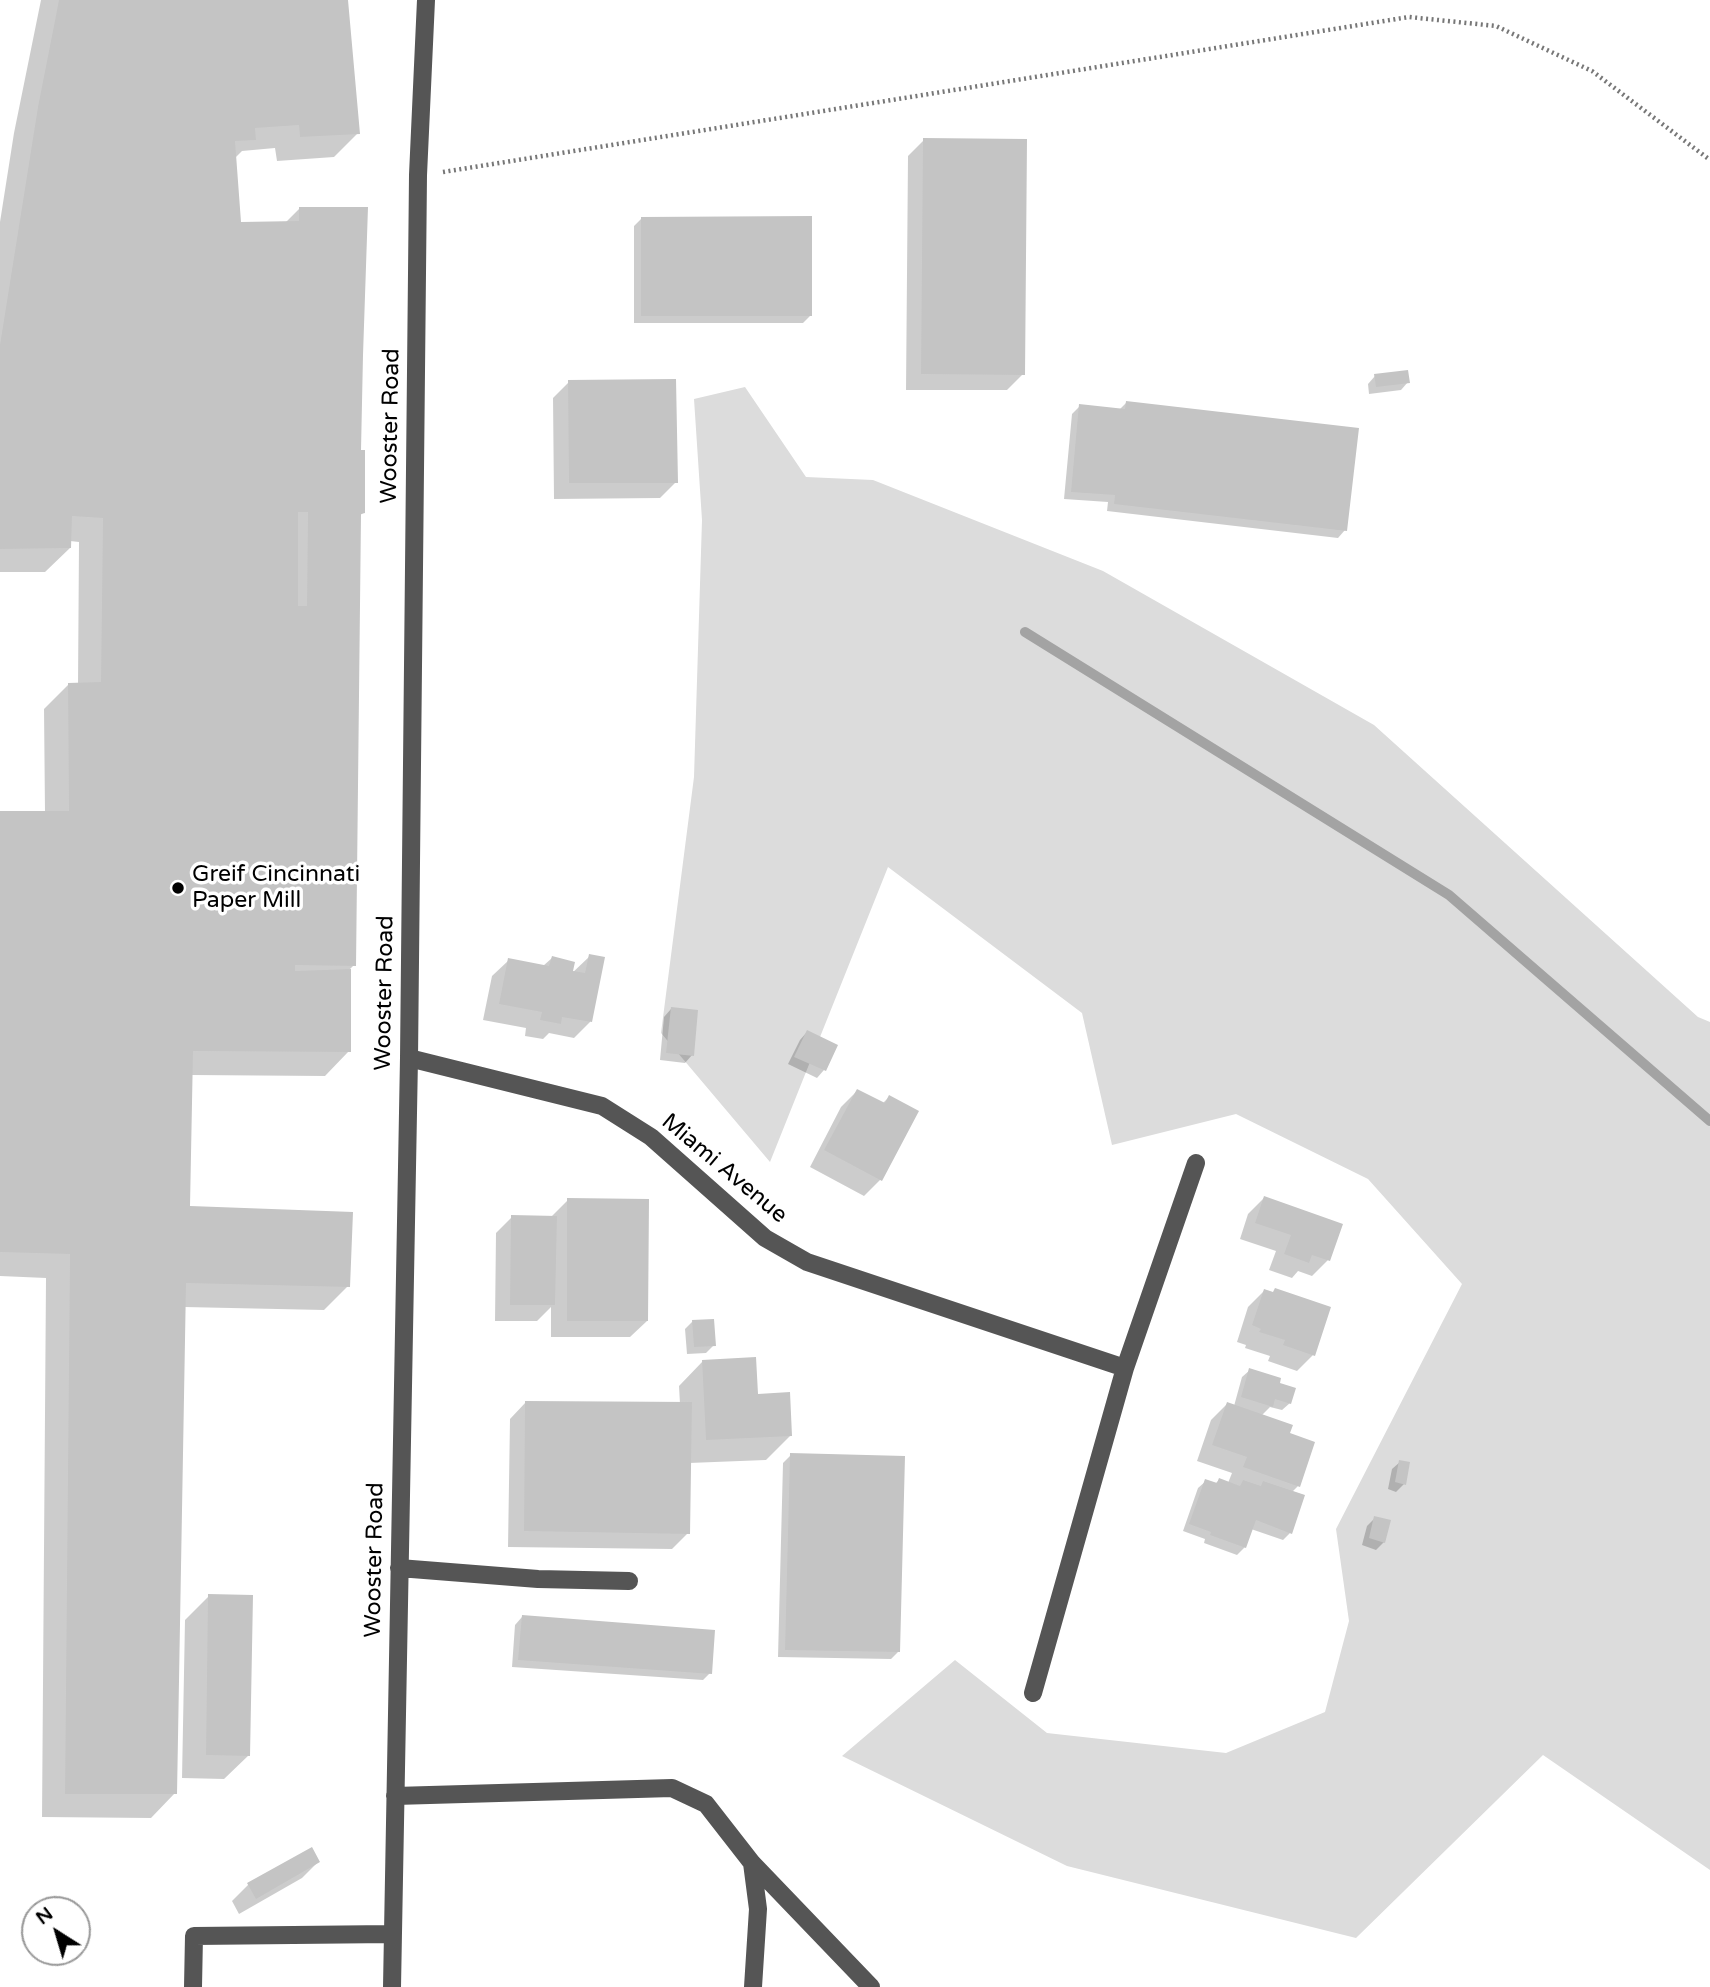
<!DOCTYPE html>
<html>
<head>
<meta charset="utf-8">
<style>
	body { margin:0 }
	#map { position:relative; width:1710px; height:1987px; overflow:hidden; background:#fff; font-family:"Varela Round",sans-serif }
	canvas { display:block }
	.north { position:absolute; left:21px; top:1896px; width:70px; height:70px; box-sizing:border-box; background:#fff; border:2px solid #999; border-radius:50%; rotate:323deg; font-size:19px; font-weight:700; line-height:28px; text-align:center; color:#000 }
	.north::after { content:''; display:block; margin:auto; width:24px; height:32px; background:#000; clip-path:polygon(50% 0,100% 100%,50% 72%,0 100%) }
</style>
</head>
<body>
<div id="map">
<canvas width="1710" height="1987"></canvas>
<div class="north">N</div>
</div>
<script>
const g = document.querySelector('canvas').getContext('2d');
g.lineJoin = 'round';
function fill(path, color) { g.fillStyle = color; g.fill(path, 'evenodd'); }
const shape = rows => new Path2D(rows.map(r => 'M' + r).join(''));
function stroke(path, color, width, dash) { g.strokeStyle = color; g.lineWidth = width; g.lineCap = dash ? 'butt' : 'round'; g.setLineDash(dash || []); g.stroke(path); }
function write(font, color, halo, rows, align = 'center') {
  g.font = font + ' "Varela Round",sans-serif'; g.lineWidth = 7; g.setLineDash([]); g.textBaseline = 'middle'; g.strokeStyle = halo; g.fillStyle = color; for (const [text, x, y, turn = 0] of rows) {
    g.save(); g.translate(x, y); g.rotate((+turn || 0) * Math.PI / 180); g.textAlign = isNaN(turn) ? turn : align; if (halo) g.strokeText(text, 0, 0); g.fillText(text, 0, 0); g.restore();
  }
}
fill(shape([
	[745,387,806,477,873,480,1103,571,1374,725,1698,1017,1710,1022,1710,1870,1543,1755,1356,1938,1067,1866,842,1756,955,1660,1047,1733,1226,1753,1325,1712,1349,1621,1336,1529,1462,1284,1368,1179,1236,1114,1112,1145,1082,1013,888,867,770,1162,661,1033,694,777,702,520,694,399]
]), '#dcdcdc');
fill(shape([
	[41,0,346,0,358,133,334,157,277,161,275,148,242,151,234,159,239,224,285,223,300,208,360,451,363,513,359,516,354,965,349,970,349,1051,325,1076,191,1075,188,1208,348,1286,324,1310,184,1307,175,1793,151,1818,42,1817,46,1278,0,1276,0,813,45,813,44,709,69,684,78,684,79,542,70,541,70,548,45,572,0,572,0,222,14,133],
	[924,140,1023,374,1007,390,906,390,908,156],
	[641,219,811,315,803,323,634,323,634,226],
	[1375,376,1408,382,1401,390,1369,394,1368,384],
	[569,382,676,482,660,498,554,499,553,398],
	[1126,403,1345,530,1338,538,1107,511,1108,502,1064,499,1072,414,1080,406,1119,410],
	[590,956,590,1022,574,1038,549,1033,543,1039,525,1036,526,1028,483,1020,492,976,509,960,543,966,552,958,570,975],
	[671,1009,692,1055,685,1063,660,1060,664,1017],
	[807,1032,824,1070,817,1078,788,1064,800,1040],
	[857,1091,882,1104,889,1097,880,1180,864,1196,810,1167,841,1107],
	[1264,1198,1328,1260,1312,1276,1298,1271,1292,1278,1269,1270,1276,1251,1240,1239,1248,1214],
	[568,1200,647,1321,630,1337,551,1337,551,1307,537,1321,495,1321,496,1233,512,1217,552,1216],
	[1264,1291,1313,1355,1297,1371,1268,1361,1270,1356,1245,1348,1246,1345,1237,1342,1248,1307],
	[693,1321,714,1345,706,1353,687,1354,685,1329],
	[703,1361,756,1396,791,1435,766,1460,689,1463,688,1533,672,1549,508,1547,510,1419,526,1402,680,1404,679,1386],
	[1250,1370,1278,1384,1290,1403,1282,1410,1270,1407,1261,1416,1288,1434,1298,1486,1291,1493,1290,1533,1283,1540,1251,1529,1245,1547,1237,1555,1204,1543,1205,1539,1183,1531,1198,1488,1206,1481,1215,1484,1219,1480,1228,1483,1232,1473,1197,1461,1211,1420,1227,1404,1234,1406,1242,1377],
	[791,1455,898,1652,891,1659,778,1657,783,1463],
	[1400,1462,1404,1484,1396,1492,1388,1489,1392,1469],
	[1375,1518,1384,1542,1376,1550,1362,1545,1367,1526],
	[209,1596,249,1755,224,1779,182,1778,185,1620],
	[522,1617,710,1673,703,1680,512,1667,515,1625],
	[311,1849,318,1862,302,1878,239,1914,232,1901,248,1885]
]), '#0003');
stroke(shape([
	[1025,632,1449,895,1710,1121]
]), '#a3a3a3', 10);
fill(shape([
	[59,0,348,0,360,134,300,137,299,125,255,128,256,140,235,141,241,222,299,221,299,207,368,207,363,355,361,450,365,450,365,513,361,514,356,966,295,965,295,971,351,969,351,1052,193,1051,190,1206,353,1212,350,1287,186,1283,177,1794,65,1794,70,1254,0,1252,0,811,69,811,68,683,101,682,103,518,72,516,71,548,0,549,0,345,38,107],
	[298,512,308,512,307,606,298,606],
	[923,138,1027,139,1025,375,921,374],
	[812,216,812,316,641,316,641,217],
	[1408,370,1410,383,1376,387,1374,374],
	[676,379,678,483,569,483,568,380],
	[1126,401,1359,428,1347,531,1114,504,1115,495,1071,492,1079,404,1125,409],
	[589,954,605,957,592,1022,562,1017,561,1024,540,1020,542,1012,499,1004,508,958,549,966,552,956,575,962,573,971,585,973],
	[671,1007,698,1010,694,1056,666,1053],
	[807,1030,838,1045,826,1071,794,1057],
	[857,1089,885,1103,889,1095,919,1111,882,1181,824,1150],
	[1264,1196,1343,1224,1330,1261,1312,1255,1309,1263,1284,1254,1291,1235,1255,1223],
	[567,1198,649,1199,648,1321,567,1321],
	[511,1215,557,1216,555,1305,510,1305],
	[1275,1288,1331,1307,1315,1356,1283,1345,1285,1340,1259,1332,1261,1329,1252,1325,1264,1289,1273,1292],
	[714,1319,716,1346,694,1347,692,1320],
	[756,1357,758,1394,790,1392,792,1436,706,1440,702,1360],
	[1249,1368,1281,1378,1280,1383,1296,1388,1291,1404,1275,1399,1273,1407,1241,1397],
	[525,1401,692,1402,690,1534,524,1531],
	[1227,1402,1293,1425,1290,1433,1315,1442,1300,1487,1243,1467,1247,1457,1212,1445],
	[790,1453,905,1456,900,1652,785,1650],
	[1399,1460,1410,1462,1406,1485,1395,1482],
	[1219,1478,1240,1486,1243,1480,1261,1486,1263,1481,1305,1495,1292,1534,1256,1520,1246,1548,1210,1535,1211,1532,1189,1524,1205,1479,1217,1483],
	[1374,1516,1391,1520,1385,1543,1369,1538],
	[208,1594,253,1595,250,1756,206,1755],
	[522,1615,715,1630,712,1674,518,1660],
	[312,1847,320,1862,256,1899,247,1883]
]), '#c4c4c4');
stroke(shape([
	[443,172,1409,17,1496,26,1592,71,1710,160]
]), '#777', 4.5, [2, 3.5]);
stroke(shape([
	[409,1058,602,1106,651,1137,765,1238,807,1262,1125,1368],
	[399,1568,538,1579,629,1581],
	[1033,1693,1125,1368,1196,1163],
	[395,1796,672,1788,706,1804,752,1863,871,1987],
	[752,1863,758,1909,753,1987],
	[193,1987,194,1936,392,1934],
	[392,1987,409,1058,418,175,426,0]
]), '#555', 18);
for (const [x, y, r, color] of [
	[178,888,7,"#000"]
]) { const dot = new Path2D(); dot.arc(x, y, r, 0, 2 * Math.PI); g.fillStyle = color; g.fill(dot); stroke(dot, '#fff', 2.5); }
write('23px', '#000', '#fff', [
	["Wooster Road",391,426,-89],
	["Wooster Road",385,993,-89],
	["Miami Avenue",724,1169,40],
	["Wooster Road",375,1560,-89]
]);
write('23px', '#000', '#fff', [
	["Greif Cincinnati",192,875],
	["Paper Mill",192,901]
], 'left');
</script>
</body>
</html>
